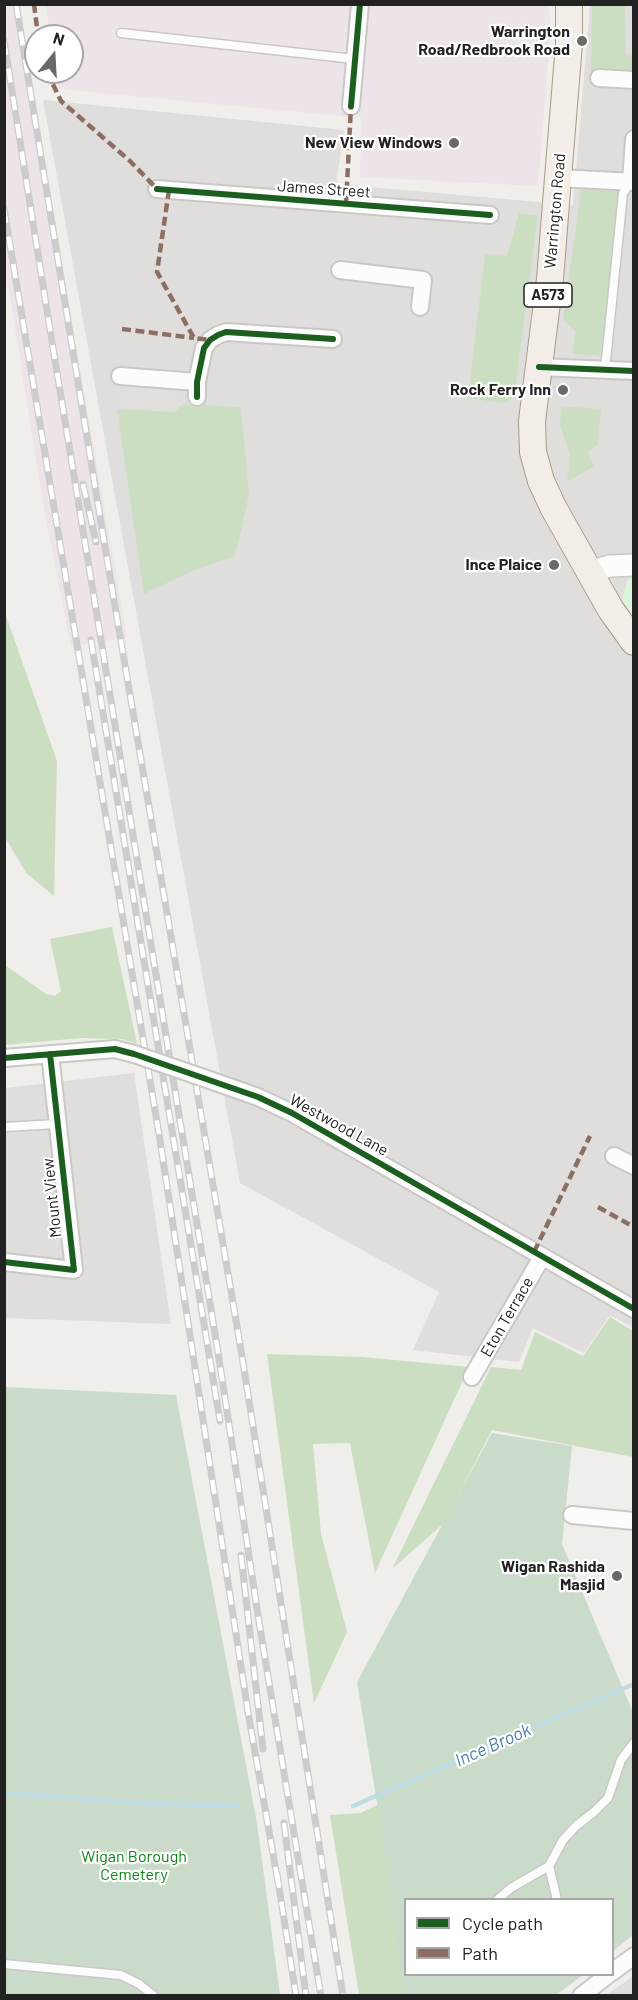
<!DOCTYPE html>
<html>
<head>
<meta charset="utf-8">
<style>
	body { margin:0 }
	#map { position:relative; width:638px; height:2000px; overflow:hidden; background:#f0eeeb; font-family:Barlow,sans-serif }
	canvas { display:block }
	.frame { position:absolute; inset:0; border:6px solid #222; pointer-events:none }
	.legend { position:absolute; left:404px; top:1898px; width:210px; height:78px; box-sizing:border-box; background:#fff; border:2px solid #a7a7a7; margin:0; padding:8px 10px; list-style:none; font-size:18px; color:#222 }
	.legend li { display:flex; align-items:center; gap:12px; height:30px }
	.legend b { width:30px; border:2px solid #a7a7a7 }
	.north { position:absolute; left:24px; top:24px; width:60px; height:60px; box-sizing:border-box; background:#fff; border:2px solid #a7a7a7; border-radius:50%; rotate:18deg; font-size:16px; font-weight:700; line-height:24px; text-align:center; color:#222 }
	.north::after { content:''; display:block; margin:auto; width:21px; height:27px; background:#6a6968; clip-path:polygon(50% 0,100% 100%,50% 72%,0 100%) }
</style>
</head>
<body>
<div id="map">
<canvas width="638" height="2000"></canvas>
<div class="frame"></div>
<ul class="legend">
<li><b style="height:8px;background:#1b5e20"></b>Cycle path</li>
<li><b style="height:8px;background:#8d6e63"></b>Path</li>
</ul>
<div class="north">N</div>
</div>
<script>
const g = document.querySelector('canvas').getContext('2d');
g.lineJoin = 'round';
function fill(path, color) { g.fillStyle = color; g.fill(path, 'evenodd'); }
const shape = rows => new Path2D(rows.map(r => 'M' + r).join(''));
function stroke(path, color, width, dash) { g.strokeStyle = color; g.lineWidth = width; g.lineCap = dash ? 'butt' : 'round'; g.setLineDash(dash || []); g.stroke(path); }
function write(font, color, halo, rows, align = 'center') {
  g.font = font + ' Barlow,sans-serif'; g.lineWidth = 4.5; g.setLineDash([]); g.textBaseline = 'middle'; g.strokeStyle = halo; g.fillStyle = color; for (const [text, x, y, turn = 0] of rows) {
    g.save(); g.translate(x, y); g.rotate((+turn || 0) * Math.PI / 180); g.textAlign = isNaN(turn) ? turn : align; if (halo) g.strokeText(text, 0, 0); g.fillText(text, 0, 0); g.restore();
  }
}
fill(shape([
	[590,5,633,5,634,1328,610,1315,584,1353,533,1328,519,1362,413,1350,439,1292,240,1183,43,100,344,130,336,184,573,205],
	[134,1073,171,1324,5,1318,5,1088],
	[633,1976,633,1995,606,1995]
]), '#dfdedc');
fill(shape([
	[4,5,19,5,80,369,127,638,71,646,45,516,5,266],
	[46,5,548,5,551,26,538,186,360,177,361,118,58,89,56,72,72,72,72,36,50,36]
]), '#ede4e9');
fill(shape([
	[592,5,625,5,626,55,633,56,633,72,591,71],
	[581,190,620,191,605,356,573,354,575,331,563,320],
	[519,213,538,216,514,397,502,403,468,398,485,254,507,256],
	[183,404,241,407,249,495,235,556,190,572,144,594,117,409,174,412],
	[561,406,601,409,598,444,587,453,594,466,567,482,570,455,560,425],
	[4,610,57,761,54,896,26,873,5,837],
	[112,927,137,1044,122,1039,81,1038,5,1045,5,965,46,994,55,996,61,991,50,939],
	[610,1317,633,1331,633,1457,492,1430,444,1523,392,1569,491,1367,521,1370,535,1332,583,1356],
	[267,1354,363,1357,469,1367,375,1573,350,1443,313,1444,321,1534,347,1632,314,1703],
	[460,1767,406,1900,406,1974,433,1995,359,1995,330,1815,360,1813]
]), '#cbdec1');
fill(shape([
	[4,1387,176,1395,257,1823,280,1995,5,1995],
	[492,1433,572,1446,562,1544,632,1710,633,1710,633,1935,613,1951,612,1900,406,1900,406,1974,583,1975,556,1995,404,1995,379,1815,357,1682]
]), '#cadbca');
fill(shape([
	[628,579,633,579,633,616,622,599]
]), '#daf5da');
fill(shape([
	[116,372,176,376,173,407,121,405]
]), '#e0dfde');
stroke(shape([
	[4,1793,153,1804,237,1805],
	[353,1806,634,1684]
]), '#bfdbe3', 4.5);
const service = shape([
	[121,33,354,59],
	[605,370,623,193,631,182],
	[4,1127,57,1124],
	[549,1866,557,1900],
	[497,1900,511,1888,549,1866,563,1840,576,1826,594,1812,608,1798,621,1760,634,1743],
	[4,1964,121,1975,139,1984,154,1996]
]);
const minor = shape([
	[599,78,634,80],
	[351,106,360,4],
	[558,178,634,182],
	[631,182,634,139],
	[157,189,490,215],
	[340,270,423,280,420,307],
	[539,367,634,371],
	[120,376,197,382],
	[197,397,197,382,204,348,210,340,218,335,226,332,333,339],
	[4,1058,115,1049,134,1054],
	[201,1077,258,1097,292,1113,634,1309],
	[614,1156,634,1166],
	[4,1262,74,1270,50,1054],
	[472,1377,542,1257],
	[572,1515,634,1521],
	[612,1972,634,1956],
	[581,1996,609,1974]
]);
const tertiary = shape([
	[588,572,610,566,634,565]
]);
const primary = shape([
	[569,4,569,44,558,178,550,279,532,421,533,452,541,481,553,507,611,610,634,642]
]);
stroke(service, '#c9c8c7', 11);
stroke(minor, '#c9c8c7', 20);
stroke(tertiary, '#c9c8c7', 24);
stroke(primary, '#a79c86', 28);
stroke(service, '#fdfcfc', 8);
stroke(minor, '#fdfcfc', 16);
stroke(tertiary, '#fdfcfc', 21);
stroke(primary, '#f3ede7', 26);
const rail = shape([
	[16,4,105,547,241,1350,343,1996],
	[4,41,53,348,218,1352,260,1628,321,1996],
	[4,209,159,1134,248,1712,278,1882],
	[83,484,96,542],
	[91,640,220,1421],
	[241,1555,263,1749],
	[284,1823,306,1996],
	[277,1874,296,1996]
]);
stroke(rail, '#ccc', 7);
stroke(rail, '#fff', 4.5, [14]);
const minorBridge = shape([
	[134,1054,201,1077]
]);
stroke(minorBridge, '#c9c8c7', 20, []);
stroke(minorBridge, '#fdfcfc', 16);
stroke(shape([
	[34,4,38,36],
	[47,72,61,101,130,161,157,189],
	[169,190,157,272,194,338,210,340],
	[346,204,351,106],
	[122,329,194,338],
	[598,1207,634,1227],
	[534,1252,590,1136]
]), '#8d6e63', 4.5, [9, 4.5]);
stroke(shape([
	[351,106,360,4],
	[157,189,490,215],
	[539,367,634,371],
	[197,397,197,382,204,348,210,340,218,335,226,332,333,339],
	[4,1058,115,1049,134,1054,258,1097,292,1113,634,1309],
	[4,1262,74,1270,50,1054]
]), '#1b5e20', 6);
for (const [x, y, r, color] of [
	[582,41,6,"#6a6968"],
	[454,143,6,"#6a6968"],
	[563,390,6,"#6a6968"],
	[554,565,6,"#6a6968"],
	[617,1576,6,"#6a6968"]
]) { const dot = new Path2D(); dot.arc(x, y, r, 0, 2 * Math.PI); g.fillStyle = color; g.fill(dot); stroke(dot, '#fff', 2); }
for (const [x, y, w] of [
	[548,295,48]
]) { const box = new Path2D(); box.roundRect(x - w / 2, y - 12, w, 24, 4.5); g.fillStyle = '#fff'; g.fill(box); stroke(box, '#222', 1.5); }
write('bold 15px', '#222', null, [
	["A573",548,295]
]);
write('bold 16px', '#222', '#fff', [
	["Warrington",570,32],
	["Road/Redbrook Road",570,50],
	["New View Windows",442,143],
	["Rock Ferry Inn",551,390],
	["Ince Plaice",542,565],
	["Wigan Rashida",605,1567],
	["Masjid",605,1585]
], 'right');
write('16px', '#222', '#fff', [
	["James Street",324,189,4],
	["Warrington Road",555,211,-85],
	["Westwood Lane",339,1125,29],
	["Mount View",52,1198,-96],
	["Eton Terrace",507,1317,-60]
]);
write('16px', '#0c8416', '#fff', [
	["Wigan Borough",134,1857],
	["Cemetery",134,1875]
]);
write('italic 18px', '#4a7aab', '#fff', [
	["Ince Brook",493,1745,-24]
]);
</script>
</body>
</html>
